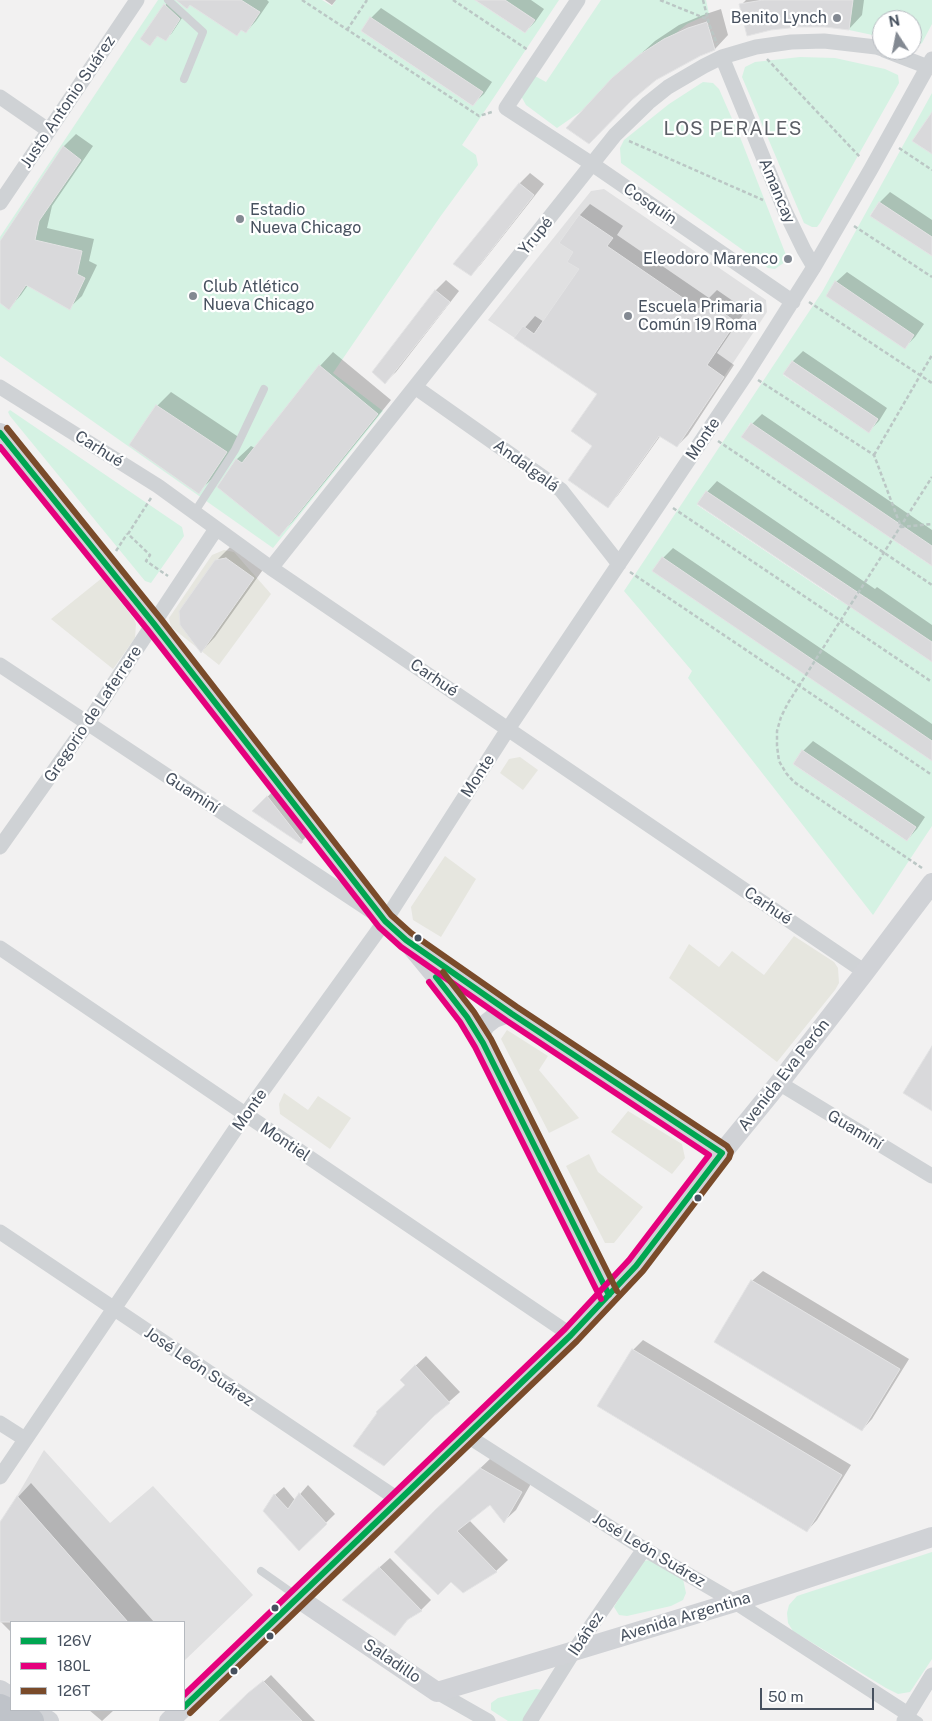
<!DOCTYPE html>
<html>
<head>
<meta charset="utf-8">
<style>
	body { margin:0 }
	#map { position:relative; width:932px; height:1721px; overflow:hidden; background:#f2f1f1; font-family:"Public Sans",sans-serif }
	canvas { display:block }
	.legend { position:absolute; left:10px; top:1621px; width:175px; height:90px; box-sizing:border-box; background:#fff; border:1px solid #b5b9bf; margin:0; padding:6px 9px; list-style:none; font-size:15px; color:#47515f }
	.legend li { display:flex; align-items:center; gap:10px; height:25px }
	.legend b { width:25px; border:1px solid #b5b9bf }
	.north { position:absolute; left:872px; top:10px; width:50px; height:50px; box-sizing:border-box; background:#fff; border:1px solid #b5b9bf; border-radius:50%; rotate:349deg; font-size:14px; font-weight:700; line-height:20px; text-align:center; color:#47515f }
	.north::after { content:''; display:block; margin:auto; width:18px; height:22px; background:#838992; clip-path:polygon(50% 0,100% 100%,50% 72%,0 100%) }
	.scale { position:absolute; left:760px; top:1688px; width:114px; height:22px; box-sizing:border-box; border:2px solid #47515f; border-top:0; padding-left:6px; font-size:15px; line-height:18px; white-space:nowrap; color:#47515f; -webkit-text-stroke:4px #fff; paint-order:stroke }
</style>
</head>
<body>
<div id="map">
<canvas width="932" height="1721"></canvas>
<ul class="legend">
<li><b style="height:6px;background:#00a651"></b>126V</li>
<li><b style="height:6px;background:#e5007d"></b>180L</li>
<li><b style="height:6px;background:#7a4b2a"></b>126T</li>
</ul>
<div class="north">N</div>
<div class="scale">50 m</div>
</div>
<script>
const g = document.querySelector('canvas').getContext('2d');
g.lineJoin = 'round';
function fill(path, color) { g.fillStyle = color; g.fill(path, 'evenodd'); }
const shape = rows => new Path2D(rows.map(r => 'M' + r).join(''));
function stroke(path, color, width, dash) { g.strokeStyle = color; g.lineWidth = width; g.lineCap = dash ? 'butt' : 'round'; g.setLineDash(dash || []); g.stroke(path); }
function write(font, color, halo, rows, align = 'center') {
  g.font = font + ' "Public Sans",sans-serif'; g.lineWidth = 4.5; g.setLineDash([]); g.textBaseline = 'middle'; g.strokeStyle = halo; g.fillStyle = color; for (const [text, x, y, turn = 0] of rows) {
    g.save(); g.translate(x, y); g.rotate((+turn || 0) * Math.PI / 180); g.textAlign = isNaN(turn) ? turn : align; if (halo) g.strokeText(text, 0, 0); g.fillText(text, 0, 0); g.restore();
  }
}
fill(shape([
	[224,550,234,552,271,594,219,665,171,627,169,618,212,555],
	[102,578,134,619,136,624,135,638,113,669,51,619],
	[520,757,538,770,523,790,500,773,509,759],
	[445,856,476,879,441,937,413,920,411,907],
	[794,936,834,962,838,968,839,983,835,990,777,1062,669,978,689,944,719,967,732,951,764,975],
	[507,1030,548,1056,539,1070,579,1118,549,1133,501,1039],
	[284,1093,308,1110,318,1096,351,1118,330,1149,280,1114,279,1104],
	[628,1111,682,1144,685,1158,672,1174,611,1132],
	[589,1154,598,1172,643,1207,614,1243,605,1243,566,1166]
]), '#e6e6df');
fill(shape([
	[604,189,766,300,767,312,677,447,488,320,591,191],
	[44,1450,110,1523,153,1486,253,1595,184,1661,184,1622,128,1622,17,1496]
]), '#e0e0e1');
fill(shape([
	[158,0,322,0,332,6,336,0,475,0,525,33,534,19,505,0,559,0,462,145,476,155,478,165,440,217,333,373,383,411,273,548,0,356,0,237],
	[361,31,482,93,473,106],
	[601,0,706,0,709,14,687,24,586,108,557,128,526,105,521,96,535,76,546,82],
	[853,0,932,0,932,24,922,43,915,47,912,46,912,20,882,20,882,37,849,30],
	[800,57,835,58,885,69,898,75,899,83,820,223,817,227,812,227,804,223,742,77,745,67,755,62],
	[703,82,713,83,719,89,740,137,786,255,785,262,775,269,768,268,621,163,620,148,624,140,669,104],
	[932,93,932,237,879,202,870,215,932,256,932,546,899,544,932,566,932,642,866,597,856,610,932,662,932,741,821,665,812,678,932,761,932,826,873,915,688,678,692,671,624,591,822,292],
	[792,361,878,419,869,432,783,375],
	[750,423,891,519,882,532,742,437],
	[706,491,846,586,838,600,697,505],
	[802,751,916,827,907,841,793,764],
	[10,410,182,527,184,536,151,583,145,581,99,525,10,416,8,412],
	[932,1552,932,1659,910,1692,898,1694,886,1688,793,1631,788,1623,787,1613,789,1605,797,1596],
	[651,1560,683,1579,686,1593,683,1600,671,1606,627,1616,619,1615,614,1607,637,1567,642,1561],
	[536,1689,542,1690,527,1721,508,1721,491,1710,491,1703,498,1698]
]), '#d5f2e3');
fill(shape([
	[169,0,186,12,172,33,165,40,158,35,150,45,142,39],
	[178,0,267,0,269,2,256,21,246,32,242,29,237,34,190,4],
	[325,0,336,0,332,5],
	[477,0,531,0,544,9,535,22,525,32],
	[746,0,864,0,862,15,849,29,825,26,798,26,741,5],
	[381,8,492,82,484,94,473,104,371,18],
	[721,9,728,35,715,49,613,79,655,41,679,25,703,15],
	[76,134,93,146,52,206,47,228,94,239,89,261,97,265,82,296,69,308,28,285,21,295,9,308,0,302,0,243,63,147],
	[530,173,544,184,481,264,471,275,455,263,520,183],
	[890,192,932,220,932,255,871,215,880,202],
	[590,204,623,226,617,235,709,298,717,290,746,310,717,353,734,365,688,435,677,446,661,435,618,495,608,506,593,445,599,394,516,338,535,316,544,322,581,269,575,252,561,242,580,215],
	[847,272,924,324,915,337,905,347,836,282],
	[446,280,459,291,396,372,385,382,373,372,436,290],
	[803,351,887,408,879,421,869,431,785,374,793,361],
	[333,352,391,400,293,521,279,535,219,487,237,459,251,446,255,448,320,366],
	[171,392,240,438,212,479,198,492,157,406],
	[762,414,932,530,932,565,752,424],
	[717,481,875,589,877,587,932,625,932,661,698,504,707,492],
	[230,547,267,564,215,637,202,651,216,561],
	[673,548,932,724,932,759,663,558],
	[813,741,925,817,917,829,907,840,803,751],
	[274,790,308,835,301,842,254,811],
	[763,1271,909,1359,872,1419,862,1430,752,1281],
	[643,1340,851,1465,817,1520,807,1531,633,1350],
	[426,1356,460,1392,433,1416,406,1385,412,1369],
	[492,1457,533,1480,516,1510,504,1521,490,1503,469,1520,508,1560,496,1571,451,1580,449,1498],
	[31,1483,154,1622,11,1622,11,1632,0,1621,0,1524,18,1497],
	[308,1485,335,1514,299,1549,265,1511,275,1495,284,1487,295,1500],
	[390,1558,431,1600,421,1610,411,1616,395,1634,354,1590],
	[271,1675,315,1721,221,1721],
	[89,1710,114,1710,102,1721]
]), '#0003');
const building = shape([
	[176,0,241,0,260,12,246,33,241,30,237,36,190,5,187,9,176,0],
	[475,0,505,0,535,20,525,33,475,0],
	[763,0,853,0,849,30,825,27,798,27,771,30,747,36,739,4,763,0],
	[164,4,180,19,166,41,157,36,150,46,140,39,164,4],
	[370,17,483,92,473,106,361,31,370,17],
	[707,22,715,50,700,56,656,80,632,100,589,144,566,128,612,78,639,55,664,39,688,28,707,22],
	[932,112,932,154,912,141,932,112],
	[63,146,81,160,39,221,35,240,82,251,77,274,85,278,70,310,26,285,9,310,0,303,0,241,63,146],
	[519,183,534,195,471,276,453,264,519,183],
	[879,202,932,237,932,256,870,216,879,202],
	[579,215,613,238,607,246,699,309,705,300,736,322,707,365,724,377,677,447,659,436,608,508,568,480,592,446,571,431,597,394,514,338,523,326,534,334,579,269,567,262,573,252,559,243,579,215],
	[835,281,914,335,905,349,826,296,835,281],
	[435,290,450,302,385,384,372,372,435,290],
	[792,361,878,419,869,433,783,374,792,361],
	[319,365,378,414,279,537,217,487,236,459,242,463,319,365],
	[156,405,227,452,199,494,129,445,156,405],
	[751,423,932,546,932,566,741,437,751,423],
	[706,491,932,642,932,662,697,504,706,491],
	[662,557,932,741,932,761,652,571,662,557],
	[226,558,254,578,201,653,180,625,179,611,215,560,226,558],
	[802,750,916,827,907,841,793,764,802,750],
	[267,796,303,842,301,844,252,811,267,796],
	[932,1046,932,1111,903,1093,932,1046],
	[751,1280,900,1369,862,1431,714,1342,751,1280],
	[632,1349,842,1475,807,1532,597,1406,632,1349],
	[415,1365,450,1403,434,1416,384,1466,353,1446,377,1413,376,1412,405,1385,400,1380,415,1365],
	[480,1468,522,1492,504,1523,490,1505,457,1531,497,1572,463,1593,451,1582,438,1595,394,1552,435,1510,480,1468],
	[299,1493,327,1524,299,1551,263,1511,274,1494,288,1509,299,1493],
	[17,1496,128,1622,0,1622,0,1522,17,1496],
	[379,1567,422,1611,407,1620,395,1636,342,1600,379,1567],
	[263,1681,302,1721,219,1721,248,1693,263,1681]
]);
fill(building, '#d9d9db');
stroke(building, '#e3e3e4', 1);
const highway = shape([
	[0,1707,31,1721]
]);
stroke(highway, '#b6b9c1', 29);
stroke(shape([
	[302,0,479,116,492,112],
	[453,0,528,50],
	[660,0,707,19],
	[703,0,709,24,717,44],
	[347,30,367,0],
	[767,59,860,157],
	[629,141,763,200],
	[899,148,932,170],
	[854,226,932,277],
	[809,302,932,383],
	[758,380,874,455,901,527,932,524],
	[718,441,932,585],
	[874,455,932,355],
	[151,498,128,534,150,555,146,561,168,576],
	[673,508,932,682],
	[116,551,127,534],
	[630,572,932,775],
	[922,868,794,782,786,773,779,761,777,746,777,731,781,717,788,703,932,477]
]), '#bbc7c5', 2.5, [4, 2.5]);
stroke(shape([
	[168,0,203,32,184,79],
	[194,513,235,450,264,389],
	[261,1571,298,1597],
	[908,1714,919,1721]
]), '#cfd2d5', 8);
stroke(shape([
	[578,0,506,108,592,164,793,302],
	[884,50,928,67],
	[722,57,785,211,804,250,814,267],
	[0,97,48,130],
	[0,203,137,0],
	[0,387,158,486,271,568,865,972],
	[415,387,561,490,619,564],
	[271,568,615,135,648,103,668,87,704,66,722,57,756,47,791,42,824,41,876,47,882,49],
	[0,665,374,913],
	[0,847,87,724,216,529],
	[0,948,571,1335],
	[422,952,512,1014,722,1153],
	[779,1083,932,1176],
	[0,1232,399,1500],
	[0,1423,25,1439],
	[466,1435,644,1549,735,1602,908,1714],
	[0,1477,245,1115,385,921,508,729,747,373,814,267,871,169,932,59],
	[437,1692,488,1721],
	[530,1721,574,1651,644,1549],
	[904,1721,932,1675]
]), '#cfd2d5', 15);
stroke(shape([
	[0,433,106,566,154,624,385,921,406,940,453,997,483,1043,609,1295],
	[483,1043,480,1035,485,1025,494,1018,505,1014,512,1014],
	[298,1598,437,1692,574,1651,735,1602,932,1537],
	[0,1690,11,1697],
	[184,1707,571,1335,636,1266,722,1153,779,1083,865,972,932,883],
	[31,1710,49,1721],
	[169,1721,181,1710]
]), '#d0d2d6', 20);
stroke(highway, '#bfc3c9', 26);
stroke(shape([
	[0,433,154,624,385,921,406,940,512,1014,722,1153,636,1266,571,1335,184,1707],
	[436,977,467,1017,483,1043,609,1295]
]), '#00a651', 6);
stroke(shape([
	[0,447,147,629,379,927,401,947,507,1021,709,1155,629,1260,565,1329,184,1695],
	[429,982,460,1022,475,1047,601,1299]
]), '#e5007d', 6);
stroke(shape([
	[7,428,161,619,391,915,411,933,517,1007,727,1146,731,1152,729,1158,643,1271,577,1341,190,1713],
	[443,972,474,1012,491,1039,617,1291]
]), '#7a4b2a', 6);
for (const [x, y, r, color] of [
	[837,18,5,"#838992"],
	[240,219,5,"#838992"],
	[788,259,5,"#838992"],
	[193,296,5,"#838992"],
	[628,316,5,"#838992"],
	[418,938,4.5,"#47515f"],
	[698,1198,4.5,"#47515f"],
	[275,1608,4.5,"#47515f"],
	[270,1636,4.5,"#47515f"],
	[234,1671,4.5,"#47515f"]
]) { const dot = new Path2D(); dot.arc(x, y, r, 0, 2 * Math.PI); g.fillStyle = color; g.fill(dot); stroke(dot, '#fff', 2); }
write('16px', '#47515f', '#fff', [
	["Benito Lynch",827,18,"right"],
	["Estadio",250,210],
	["Nueva Chicago",250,228],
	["Eleodoro Marenco",778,259,"right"],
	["Club Atlético",203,287],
	["Nueva Chicago",203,305],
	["Escuela Primaria",638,307],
	["Común 19 Roma",638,325]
], 'left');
write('16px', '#47515f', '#fff', [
	["Justo Antonio Suárez",68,102,-56],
	["Amancay",777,191,67],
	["Cosquín",650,204,34],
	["Yrupé",536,236,-51],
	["Monte",703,439,-56],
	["Carhué",99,449,32],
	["Andalgalá",526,466,36],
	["Carhué",434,678,34],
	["Gregorio de Laferrere",93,714,-56],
	["Monte",478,776,-57],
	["Guaminí",192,793,33],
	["Carhué",768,906,34],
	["Avenida Eva Perón",784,1075,-52],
	["Monte",250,1110,-55],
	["Guaminí",855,1130,31],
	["Montiel",285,1142,34],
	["José León Suárez",199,1367,34],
	["José León Suárez",649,1550,31],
	["Avenida Argentina",685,1617,-17],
	["Ibáñez",586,1634,-56],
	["Saladillo",392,1661,34]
]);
g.letterSpacing = '1px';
write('19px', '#5c5f66', '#fff', [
	["LOS PERALES",733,129]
]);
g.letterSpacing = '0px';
</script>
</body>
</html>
